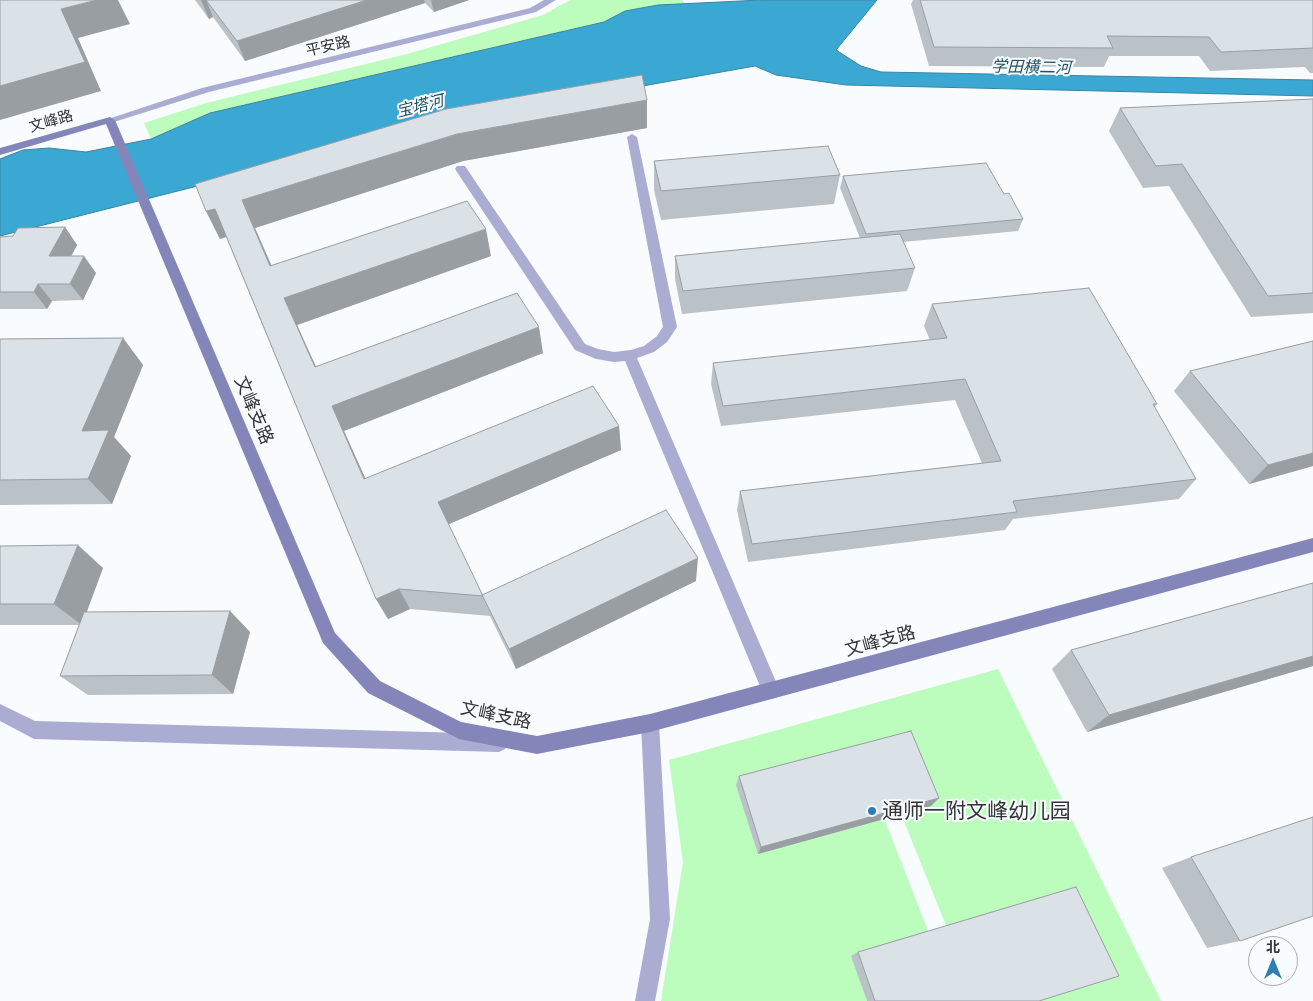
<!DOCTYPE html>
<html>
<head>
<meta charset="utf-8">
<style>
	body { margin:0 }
	#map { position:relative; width:1313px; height:1001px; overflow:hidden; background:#f8fcff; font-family:Commissioner,"Noto Sans SC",sans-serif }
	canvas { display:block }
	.north { position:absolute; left:1248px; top:936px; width:50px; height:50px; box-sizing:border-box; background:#f8fcff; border:1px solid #a9acaf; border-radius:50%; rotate:0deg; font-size:14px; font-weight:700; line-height:20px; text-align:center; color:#323436 }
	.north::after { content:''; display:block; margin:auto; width:18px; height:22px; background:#2c7fb0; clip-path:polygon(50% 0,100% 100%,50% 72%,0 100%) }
</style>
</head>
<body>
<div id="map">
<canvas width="1313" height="1001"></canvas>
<div class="north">北</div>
</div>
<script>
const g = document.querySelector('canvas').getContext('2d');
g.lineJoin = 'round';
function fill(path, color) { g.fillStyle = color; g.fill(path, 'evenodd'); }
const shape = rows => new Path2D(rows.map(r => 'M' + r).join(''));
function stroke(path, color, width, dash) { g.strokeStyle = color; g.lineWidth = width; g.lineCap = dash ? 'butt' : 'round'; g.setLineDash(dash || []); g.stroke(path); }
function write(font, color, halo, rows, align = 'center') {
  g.font = font + ' Commissioner,"Noto Sans SC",sans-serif'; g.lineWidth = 4; g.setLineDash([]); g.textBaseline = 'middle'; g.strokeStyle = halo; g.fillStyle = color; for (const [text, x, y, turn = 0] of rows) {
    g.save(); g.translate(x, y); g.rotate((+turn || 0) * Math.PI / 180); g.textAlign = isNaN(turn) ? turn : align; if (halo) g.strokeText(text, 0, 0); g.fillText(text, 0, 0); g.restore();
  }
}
fill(shape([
	[570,0,682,0,686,5,658,5,625,11,604,22,210,113,151,139,144,123,206,103,407,54,543,15],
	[998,669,1161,1001,1033,1001,947,928,901,814,931,805,884,818,929,933,852,956,867,1001,661,1001,683,862,669,760]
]), '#bcfcbd');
const water = shape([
	[761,0,877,0,836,50,861,66,881,72,1313,80,1313,96,846,85,776,75,755,66,474,116,0,236,0,159,23,150,49,148,86,152,151,139,210,113,604,22,625,11,658,5,761,0]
]);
fill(water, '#3ba8d3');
stroke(water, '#3885a4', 1);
fill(shape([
	[632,134,637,137,677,327,667,342,654,352,637,358,780,691,777,697,771,699,765,697,762,691,625,361,614,362,596,359,575,350,455,169,457,166,465,166,585,344,598,349,614,352,631,350,644,346,657,336,663,327,627,137,632,134],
	[0,704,35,721,499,734,505,737,508,743,505,749,499,752,34,739,0,721,0,704]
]), '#aaadd1');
fill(shape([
	[544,0,556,0,536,12,209,92,114,122,110,123,105,120,202,88,530,8,544,0],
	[650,714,656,717,659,723,670,919,655,1001,635,1001,650,919,641,723,644,717,650,714]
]), '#aaadd1');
fill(shape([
	[110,117,115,120,335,633,380,681,461,722,537,736,650,714,1313,538,1313,552,650,732,537,754,459,739,368,693,323,643,106,124,0,155,0,148,110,117]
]), '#8486ba');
fill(shape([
	[195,0,469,0,434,12,425,3,245,61,213,17,209,19],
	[913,0,1313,0,1313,73,1310,73,1305,67,1210,71,1199,56,1109,56,1104,67,929,66,911,4],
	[1313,99,1313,313,1251,317,1169,186,1143,188,1109,131,1120,108],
	[647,100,647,128,463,161,255,228,272,266,491,256,297,325,316,367,543,353,344,431,365,478,619,426,621,450,448,524,483,596,696,581,516,669,490,616,410,609,388,619,376,599,226,237,220,239,206,211],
	[654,161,840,175,834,204,661,220,654,190],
	[843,176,1004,194,1023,219,1018,231,903,242,915,268,907,291,682,314,675,279,675,256,860,238,840,188],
	[65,227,77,245,71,256,96,273,83,300,52,301,47,309,0,309,0,237,13,236],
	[932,304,1157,404,1154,407,1196,479,1179,499,1013,519,1005,530,748,562,737,510,740,491,982,463,955,400,721,426,711,384,713,363,930,340,924,326],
	[123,338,143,365,114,437,131,456,112,504,0,505,0,339],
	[1190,371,1313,466,1249,484,1174,391],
	[0,546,103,568,86,612,230,611,250,632,233,694,88,695,60,676,79,625,0,625],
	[1313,583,1313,666,1087,732,1052,669,1071,650],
	[739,776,931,806,758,854,736,785],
	[1191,857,1240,941,1207,948,1162,868],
	[858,952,1039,1001,867,1001,851,956]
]), '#bbc2c7');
fill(shape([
	[97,0,118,0,130,24,78,38,101,91,0,120,0,86,61,9],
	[201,0,206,0,213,17,209,19],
	[367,0,424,0,425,3,245,61,237,41],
	[431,0,469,0,434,12],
	[647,100,647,128,463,161,255,228,283,293,270,266,242,200,457,134],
	[215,209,229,236,220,239,206,211],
	[65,227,77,245,62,274,49,256],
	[486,229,491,256,297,325,328,393,315,367,284,298],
	[84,256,96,273,83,300,70,284],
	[38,284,52,301,47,309,34,292],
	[539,327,543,353,344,431,376,502,364,479,332,406],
	[123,338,143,365,114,437,131,456,112,504,88,479,82,431],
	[619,426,621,450,447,525,438,502],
	[1313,453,1313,466,1249,484,1268,465],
	[78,545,103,568,82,625,54,604],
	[698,558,696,581,516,669,509,649],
	[399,589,410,609,388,619,376,599],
	[230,611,250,632,233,694,212,675],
	[1313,656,1313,666,1087,732,1109,715],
	[939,798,931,806,758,854,761,847]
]), '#999ea2');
const building = shape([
	[0,0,97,0,61,9,85,62,0,86,0,0],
	[206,0,367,0,237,41,206,0],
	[920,0,1313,0,1313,48,1221,52,1209,37,1107,36,1113,48,934,47,920,0],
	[642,75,647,100,457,134,242,200,270,266,467,201,486,229,284,298,315,367,517,293,539,327,332,406,364,479,593,386,619,426,438,502,483,596,399,589,376,599,215,209,206,211,195,184,446,109,642,75],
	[1313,99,1313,293,1268,296,1182,164,1156,166,1120,108,1313,99],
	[828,146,840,175,661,191,654,161,828,146],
	[986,163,1004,194,1009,193,1023,219,866,234,843,176,986,163],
	[65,227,49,256,84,256,70,284,38,284,34,292,0,292,0,237,13,236,18,228,65,227],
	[900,234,915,268,683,291,675,256,900,234],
	[1089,288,1157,404,1153,404,1196,479,1013,501,1017,512,752,544,740,491,1001,461,965,379,723,406,713,363,947,338,932,304,1089,288],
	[123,338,82,431,109,430,88,479,0,480,0,339,123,338],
	[1313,341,1313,453,1268,465,1190,371,1313,341],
	[666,510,698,558,509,649,482,595,666,510],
	[78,545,54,604,0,604,0,546,78,545],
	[1313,583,1313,656,1109,715,1071,650,1313,583],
	[230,611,212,675,60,676,84,612,230,611],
	[911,731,939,798,761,847,739,776,911,731],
	[1313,817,1313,916,1240,941,1191,857,1313,817],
	[1076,887,1119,976,1039,1001,875,1001,858,952,1076,887]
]);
fill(building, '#dae1e7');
stroke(building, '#999ea2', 1);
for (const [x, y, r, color] of [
	[872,811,5,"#2c7fb0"]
]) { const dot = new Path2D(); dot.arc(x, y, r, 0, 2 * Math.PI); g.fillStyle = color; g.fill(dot); stroke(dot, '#f8fcff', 2); }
write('15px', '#323436', '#f8fcff', [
	["平安路",328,46,-13],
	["文峰路",51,121,-16]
]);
write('italic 16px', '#245164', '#f8fcff', [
	["学田横二河",1031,67,1],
	["宝塔河",420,106,-14]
]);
write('18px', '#323436', '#f8fcff', [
	["文峰支路",254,410,67],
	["文峰支路",880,641,-15],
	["文峰支路",496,715,12]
]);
write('21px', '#323436', '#f8fcff', [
	["通师一附文峰幼儿园",882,811]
], 'left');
</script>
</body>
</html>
